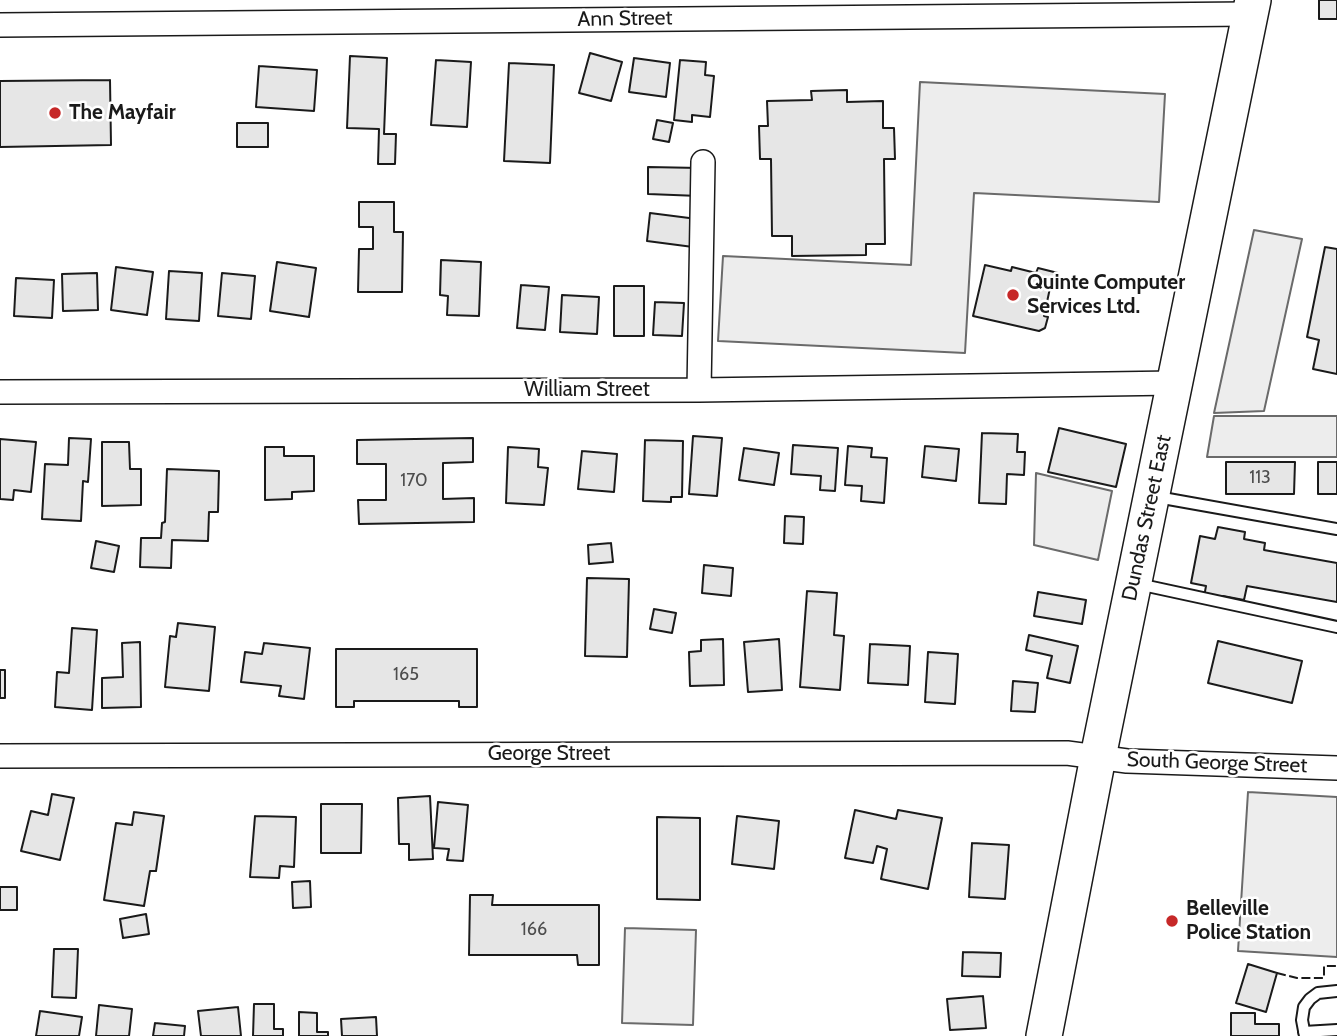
<!DOCTYPE html>
<html>
<head>
<meta charset="utf-8">
<style>
	body { margin:0 }
	canvas { display:block; background:#fff }
</style>
</head>
<body>
<canvas width="1337" height="1036"></canvas>
<script>
const g = document.querySelector('canvas').getContext('2d');
g.lineJoin = 'round';
function fill(path, color) { g.fillStyle = color; g.fill(path, 'evenodd'); }
const shape = rows => new Path2D(rows.map(r => 'M' + r).join(''));
function stroke(path, color, width, dash) { g.strokeStyle = color; g.lineWidth = width; g.lineCap = dash ? 'butt' : 'round'; g.setLineDash(dash || []); g.stroke(path); }
function write(font, color, halo, rows, align = 'center') {
  g.font = font + ' Cabin,sans-serif'; g.lineWidth = 5; g.setLineDash([]); g.textBaseline = 'middle'; g.strokeStyle = halo; g.fillStyle = color; for (const [text, x, y, turn = 0] of rows) {
    g.save(); g.translate(x, y); g.rotate((+turn || 0) * Math.PI / 180); g.textAlign = isNaN(turn) ? turn : align; if (halo) g.strokeText(text, 0, 0); g.fillText(text, 0, 0); g.restore();
  }
}
const parking = shape([
	[920,82,1165,94,1159,202,974,193,965,353,718,341,723,256,911,265,920,82],
	[1254,230,1302,239,1264,411,1214,413,1254,230],
	[1214,416,1337,416,1337,457,1207,457,1214,416],
	[1036,473,1112,491,1098,560,1034,545,1036,473],
	[1248,792,1337,797,1337,957,1238,951,1248,792],
	[625,928,696,930,693,1025,622,1023,625,928]
]);
fill(parking, '#ededed');
stroke(parking, '#6a6a6a', 2);
const building = shape([
	[1319,0,1337,0,1337,19,1319,19,1319,0],
	[590,53,622,62,611,101,579,93,590,53],
	[350,56,387,58,384,134,396,134,395,164,378,164,379,129,347,128,350,56],
	[634,58,670,63,666,97,629,92,634,58],
	[436,60,471,62,467,127,431,125,436,60],
	[680,60,706,62,705,75,714,76,710,117,692,115,692,122,674,120,680,60],
	[509,63,554,65,550,163,504,161,509,63],
	[259,66,317,70,314,111,256,107,259,66],
	[110,80,111,145,0,147,0,81,110,80],
	[847,90,847,102,883,101,883,128,894,128,895,159,884,159,885,244,866,244,866,255,792,256,792,236,772,236,771,159,760,159,759,126,768,126,767,101,812,100,811,91,847,90],
	[657,120,673,123,669,142,653,139,657,120],
	[237,123,268,123,268,147,237,147,237,123],
	[648,167,700,168,699,196,648,194,648,167],
	[359,202,394,202,394,232,403,232,402,292,358,292,359,249,373,249,373,227,359,227,359,202],
	[650,213,697,219,693,247,647,241,650,213],
	[1325,247,1337,249,1337,374,1313,369,1319,340,1307,337,1325,247],
	[441,260,481,262,479,316,447,315,448,296,440,295,441,260],
	[277,262,316,268,309,317,270,311,277,262],
	[985,265,1011,271,1012,267,1036,273,1038,268,1058,273,1054,289,1050,288,1044,316,1048,317,1045,328,1039,331,973,316,985,265],
	[116,267,153,272,147,315,111,310,116,267],
	[169,271,202,273,199,321,166,319,169,271],
	[97,273,98,310,63,311,62,274,97,273],
	[222,273,255,276,251,319,218,316,222,273],
	[16,278,54,280,52,318,14,316,16,278],
	[521,285,549,287,545,330,517,328,521,285],
	[614,286,644,286,644,336,614,336,614,286],
	[562,295,599,297,597,334,560,332,562,295],
	[655,302,684,303,682,336,653,335,655,302],
	[1059,428,1126,444,1116,487,1048,472,1059,428],
	[982,433,1018,434,1017,452,1025,452,1024,475,1007,474,1006,504,979,503,982,433],
	[693,436,722,438,717,496,689,494,693,436],
	[69,438,91,439,88,482,83,481,81,521,42,519,45,464,68,465,69,438],
	[473,438,473,462,443,463,443,499,474,498,474,522,359,524,358,500,386,500,386,464,357,464,357,440,473,438],
	[0,439,36,442,31,492,14,490,13,500,0,499,0,439],
	[645,440,683,441,682,497,671,497,671,502,643,501,645,440],
	[102,442,129,442,130,469,141,469,141,505,102,506,102,442],
	[793,445,838,448,835,491,820,490,821,476,791,474,793,445],
	[848,446,872,448,871,457,887,458,884,503,861,501,862,486,845,485,848,446],
	[925,446,959,449,956,481,922,477,925,446],
	[265,447,284,447,284,456,314,456,314,491,292,492,292,499,265,500,265,447],
	[508,447,539,449,538,467,548,468,544,505,506,503,508,447],
	[744,448,779,453,774,485,739,480,744,448],
	[582,451,617,454,614,492,578,489,582,451],
	[1226,462,1295,462,1294,494,1226,494,1226,462],
	[1318,462,1337,462,1337,494,1318,494,1318,462],
	[167,469,219,471,218,512,209,512,208,541,172,540,171,568,140,567,141,538,161,538,162,523,165,522,167,469],
	[785,516,804,517,803,544,784,543,785,516],
	[1218,527,1245,532,1244,539,1265,543,1264,550,1337,563,1337,602,1247,586,1244,600,1223,596,1222,600,1204,597,1206,586,1191,583,1200,536,1215,539,1218,527],
	[96,541,119,546,114,572,91,568,96,541],
	[611,543,613,562,589,564,588,545,611,543],
	[704,565,733,568,731,596,702,593,704,565],
	[587,578,629,579,627,657,585,656,587,578],
	[807,591,837,593,834,635,844,636,840,690,800,687,807,591],
	[1038,592,1086,600,1082,624,1034,616,1038,592],
	[654,609,676,613,672,633,650,629,654,609],
	[178,623,215,627,209,691,165,687,170,636,176,637,178,623],
	[72,628,97,630,92,710,55,707,57,672,69,673,72,628],
	[1029,635,1078,646,1070,683,1047,678,1052,656,1026,650,1029,635],
	[723,639,724,685,690,686,689,652,701,651,701,640,723,639],
	[779,639,782,690,748,692,744,642,779,639],
	[1218,641,1302,661,1292,703,1208,683,1218,641],
	[140,642,141,707,102,708,102,678,123,677,122,643,140,642],
	[264,643,310,648,304,699,279,696,281,686,241,682,245,652,262,654,264,643],
	[870,644,910,646,908,685,868,683,870,644],
	[336,649,477,649,477,707,459,707,459,701,354,701,354,707,336,707,336,649],
	[928,652,958,654,955,704,925,702,928,652],
	[0,670,5,670,5,698,0,698,0,670],
	[1013,681,1038,683,1035,712,1011,711,1013,681],
	[52,794,74,798,60,860,21,851,31,811,48,815,52,794],
	[430,796,433,859,409,860,409,844,399,844,398,798,430,796],
	[438,802,468,805,463,861,447,860,449,849,434,848,438,802],
	[321,804,362,804,361,853,321,853,321,804],
	[855,810,896,819,898,810,942,818,928,889,881,879,887,849,877,846,873,863,845,858,855,810],
	[134,812,164,816,156,871,150,871,144,906,104,900,116,823,132,825,134,812],
	[255,816,296,817,294,867,280,866,279,878,250,877,255,816],
	[737,816,779,821,774,869,732,864,737,816],
	[657,817,700,818,700,900,657,899,657,817],
	[972,843,1009,845,1005,899,969,897,972,843],
	[310,881,311,907,293,908,292,882,310,881],
	[0,887,17,887,17,910,0,910,0,887],
	[470,895,493,895,492,905,599,905,599,965,578,965,577,955,469,955,470,895],
	[146,914,149,934,123,938,120,919,146,914],
	[54,949,78,949,76,998,52,997,54,949],
	[963,952,1001,953,1000,977,962,976,963,952],
	[1248,964,1277,973,1266,1012,1236,1003,1248,964],
	[983,996,986,1028,950,1030,947,999,983,996],
	[254,1004,274,1004,274,1029,283,1029,283,1036,253,1036,254,1004],
	[99,1005,132,1009,129,1036,96,1036,99,1005],
	[238,1007,241,1036,201,1036,198,1011,238,1007],
	[40,1011,82,1017,79,1036,36,1036,40,1011],
	[299,1012,317,1013,317,1032,328,1032,328,1036,299,1036,299,1012],
	[1231,1013,1255,1013,1255,1024,1279,1024,1279,1036,1231,1036,1231,1013],
	[376,1017,377,1036,342,1036,341,1019,376,1017],
	[155,1023,185,1026,184,1036,153,1036,155,1023]
]);
fill(building, '#e6e6e6');
stroke(building, '#1a1a1a', 2);
const service = shape([
	[1157,497,1337,529],
	[1138,584,1337,627],
	[1304,1032,1337,1030],
	[1305,1036,1302,1020,1304,1007,1310,999,1318,993,1337,991]
]);
const minor = shape([
	[0,25,1250,14],
	[699,390,703,162],
	[0,392,699,390,1175,383],
	[0,756,1067,753,1127,761,1337,768]
]);
const primary = shape([
	[1044,1036,1098,757,1253,0]
]);
stroke(service, '#1a1a1a', 14);
stroke(minor, '#1a1a1a', 26);
stroke(primary, '#1a1a1a', 38);
stroke(service, '#fff', 10);
stroke(minor, '#fff', 23);
stroke(primary, '#fff', 35);
stroke(shape([
	[1277,973,1297,978,1324,978,1324,966,1337,966]
]), '#1a1a1a', 2, [9, 3.5]);
for (const [x, y, r, color] of [
	[55,113,7,"#c62828"],
	[1013,295,7,"#c62828"],
	[1172,921,7,"#c62828"]
]) { const dot = new Path2D(); dot.arc(x, y, r, 0, 2 * Math.PI); g.fillStyle = color; g.fill(dot); stroke(dot, '#fff', 2.5); }
write('18px', '#4d4d4d', null, [
	["113",1260,478],
	["170",414,481],
	["165",406,675],
	["166",534,930]
]);
write('21px', '#1a1a1a', '#fff', [
	["Ann Street",625,19,-1],
	["William Street",587,390],
	["Dundas Street East",1147,518,-78],
	["George Street",549,754],
	["South George Street",1217,763,2]
]);
write('bold 21px', '#1a1a1a', '#fff', [
	["The Mayfair",69,113],
	["Quinte Computer",1027,283],
	["Services Ltd.",1027,307],
	["Belleville",1186,909],
	["Police Station",1186,933]
], 'left');
</script>
</body>
</html>
